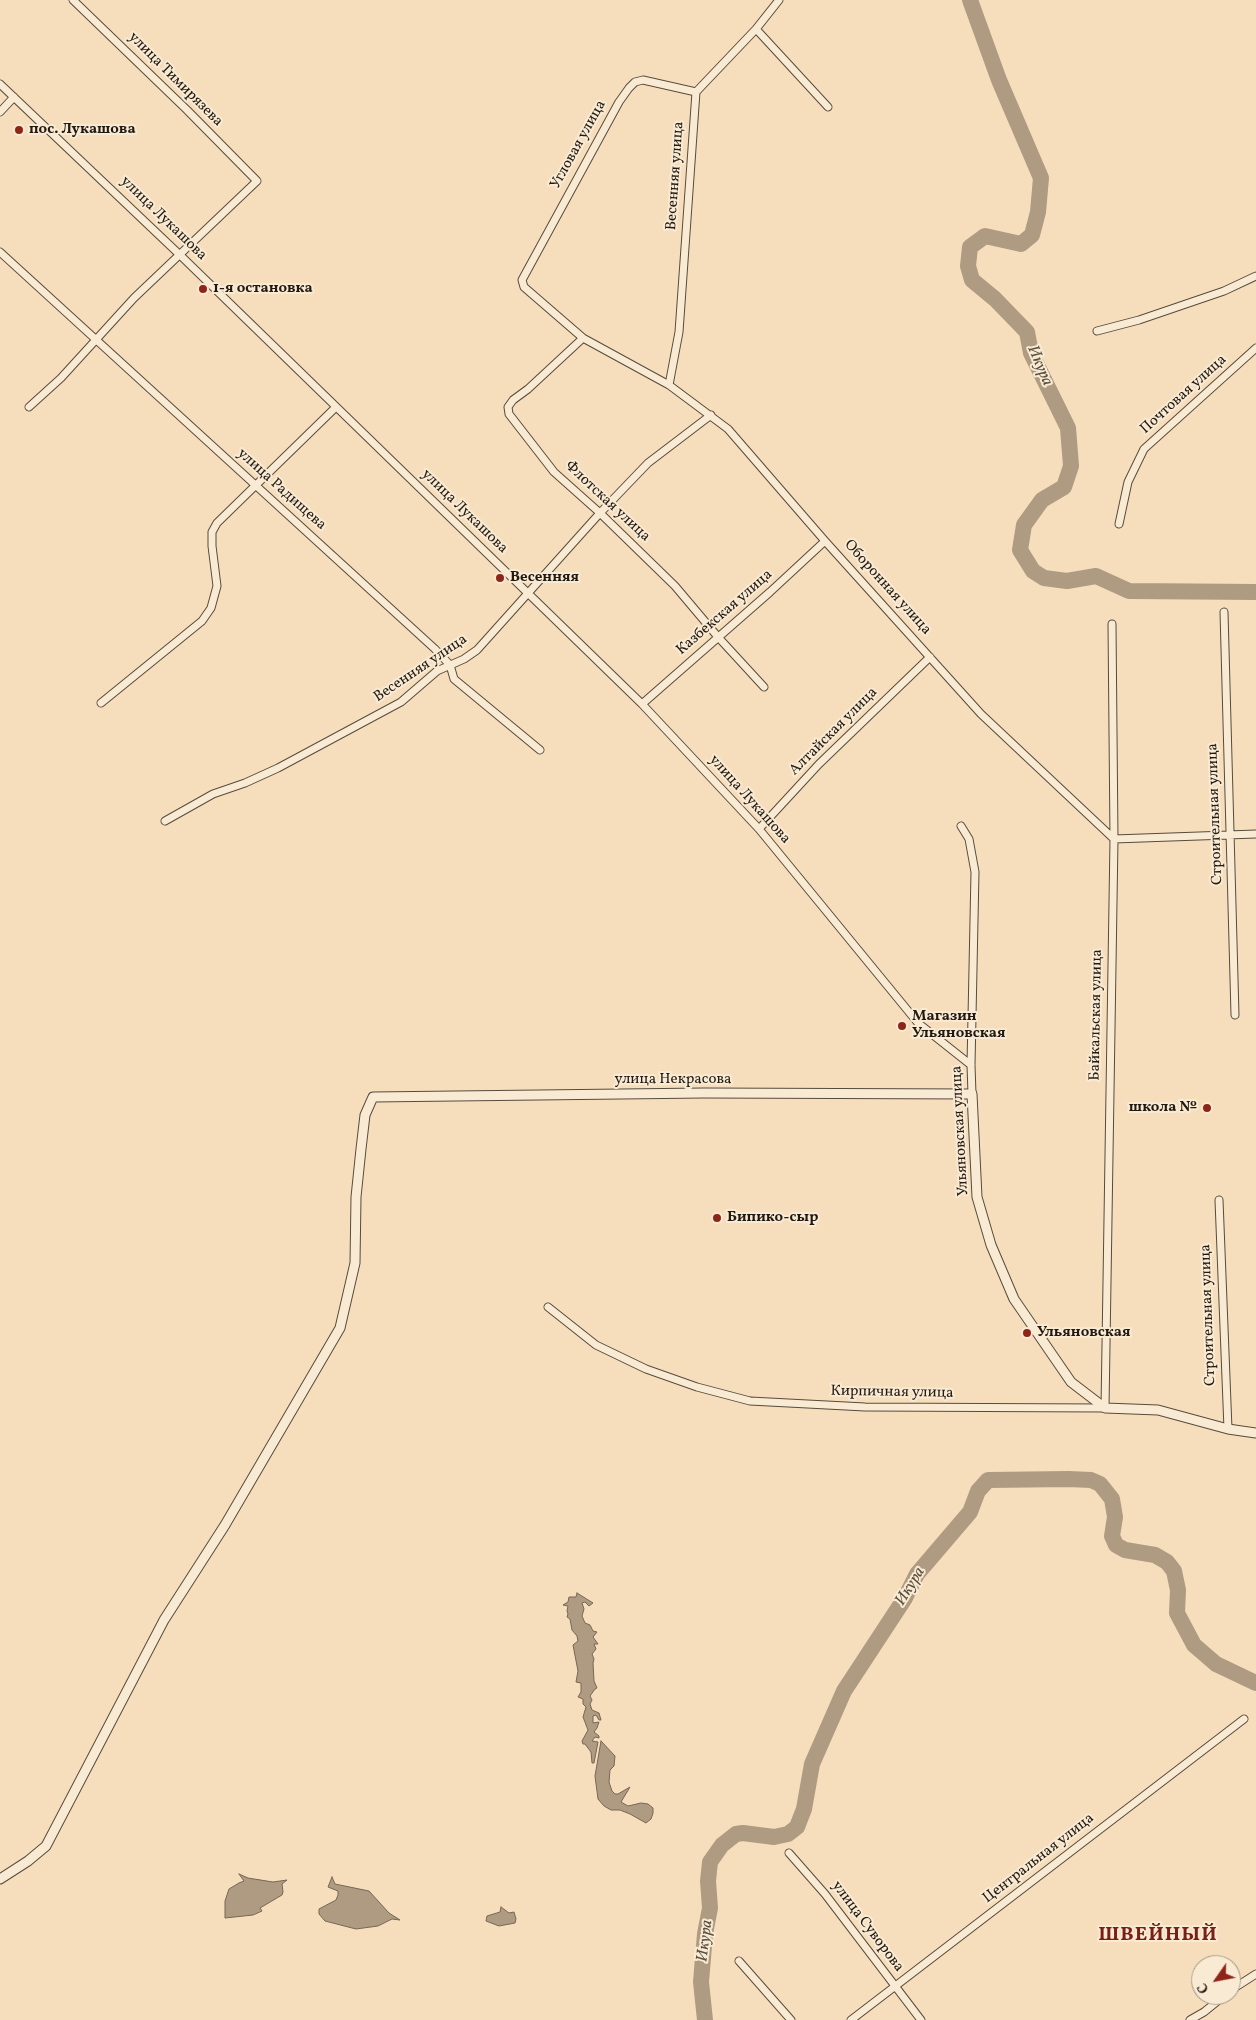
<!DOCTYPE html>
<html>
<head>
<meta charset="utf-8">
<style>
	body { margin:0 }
	#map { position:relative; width:1256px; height:2020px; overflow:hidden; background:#f6debd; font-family:Vollkorn,serif }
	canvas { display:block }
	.north { position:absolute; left:1191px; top:1955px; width:50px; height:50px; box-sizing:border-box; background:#f9ead4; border:1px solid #a39786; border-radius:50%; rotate:237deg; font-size:14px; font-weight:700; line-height:20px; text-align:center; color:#221a10 }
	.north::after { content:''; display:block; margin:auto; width:18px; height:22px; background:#8f2418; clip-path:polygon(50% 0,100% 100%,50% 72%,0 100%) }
</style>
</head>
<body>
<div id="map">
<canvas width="1256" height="2020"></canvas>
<div class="north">С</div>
</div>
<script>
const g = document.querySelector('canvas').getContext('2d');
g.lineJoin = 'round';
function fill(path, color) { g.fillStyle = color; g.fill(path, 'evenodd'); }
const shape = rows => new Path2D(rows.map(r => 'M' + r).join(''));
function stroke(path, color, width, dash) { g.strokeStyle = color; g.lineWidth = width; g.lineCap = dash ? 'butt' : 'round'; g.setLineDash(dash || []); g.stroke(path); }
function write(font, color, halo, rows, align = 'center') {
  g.font = font + ' Vollkorn,serif'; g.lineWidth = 4; g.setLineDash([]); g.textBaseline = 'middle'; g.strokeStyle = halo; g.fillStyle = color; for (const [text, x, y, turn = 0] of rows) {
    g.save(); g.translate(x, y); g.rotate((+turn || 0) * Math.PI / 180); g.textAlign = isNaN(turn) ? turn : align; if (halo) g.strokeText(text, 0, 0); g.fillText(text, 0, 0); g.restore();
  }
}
const water = shape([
	[577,1593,593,1603,589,1606,585,1602,582,1603,584,1609,582,1616,585,1623,590,1625,593,1631,597,1632,593,1637,598,1644,594,1644,596,1649,592,1654,594,1659,593,1663,594,1681,597,1688,595,1689,590,1696,592,1700,590,1704,592,1710,599,1713,601,1720,599,1720,596,1715,593,1716,593,1723,599,1722,597,1728,594,1732,599,1736,599,1738,595,1737,592,1741,598,1742,594,1763,592,1763,591,1752,585,1744,583,1744,582,1741,588,1730,583,1717,586,1707,583,1704,583,1699,578,1697,581,1692,581,1683,576,1682,578,1671,573,1645,578,1641,577,1636,572,1630,570,1619,567,1617,568,1614,567,1611,568,1606,563,1605,568,1602,569,1597,576,1597,577,1593],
	[601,1741,615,1756,614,1766,610,1770,609,1782,612,1791,615,1794,618,1794,630,1787,621,1802,628,1806,641,1803,648,1804,653,1808,653,1813,651,1819,646,1823,630,1814,620,1810,611,1810,604,1806,598,1799,595,1776,601,1741],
	[239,1874,248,1878,273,1882,287,1880,282,1884,283,1892,282,1895,260,1908,262,1911,253,1915,225,1918,225,1901,229,1889,239,1883,244,1881,239,1874],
	[332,1877,335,1884,369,1891,389,1913,400,1920,392,1919,378,1926,356,1929,325,1921,319,1914,319,1909,336,1900,338,1895,338,1891,328,1887,332,1877],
	[501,1907,509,1913,514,1912,516,1919,515,1923,499,1926,486,1921,487,1916,500,1912,501,1907]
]);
fill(water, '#ae9b82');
stroke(water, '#766754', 1);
stroke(shape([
	[970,0,999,80,1041,178,1038,212,1032,235,1021,244,985,236,970,247,968,266,972,280,995,299,1027,332,1031,353,1068,428,1071,466,1064,487,1042,500,1024,525,1020,550,1033,571,1044,578,1067,581,1096,576,1129,591,1256,592],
	[705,2020,701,1982,705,1934,710,1908,708,1881,710,1862,722,1845,736,1834,743,1833,774,1837,788,1834,797,1827,804,1809,812,1764,844,1691,905,1598,917,1574,970,1512,978,1491,988,1480,1069,1479,1091,1480,1100,1484,1112,1499,1115,1517,1112,1536,1116,1545,1125,1550,1155,1555,1167,1562,1174,1571,1178,1590,1177,1613,1194,1645,1216,1664,1256,1683]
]), '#ae9b82', 16);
const minor = shape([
	[756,29,828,107],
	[0,84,180,255,642,704,759,829,918,1023,971,1065],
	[696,92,643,80,635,82,629,88,619,102,522,280,524,287,583,338,669,385,728,429,825,541,981,714,1114,839,1256,834],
	[0,112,14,97],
	[0,252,435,649,450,665,454,679,540,750],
	[1097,331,1139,320,1224,291,1256,276],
	[583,338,528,389,513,400,508,407,509,414,554,472,600,513,675,586,718,637,764,687],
	[669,385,679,332,696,92,756,29,779,0],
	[29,407,61,378,134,298,257,181,187,110,73,0],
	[1119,524,1128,482,1144,449,1256,348],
	[1224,612,1235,1015],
	[101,703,202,621,211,608,217,586,212,546,212,532,217,523,336,407],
	[642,704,770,592,825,541],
	[165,821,213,794,245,783,278,768,401,702,437,671,464,659,477,650,600,513,648,463,711,415],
	[961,826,969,839,975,872,971,1065,972,1094],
	[759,829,819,764,930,657],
	[1219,1200,1228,1429],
	[548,1307,596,1345,646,1369,697,1387,750,1401,865,1407,1105,1408,1114,839,1112,624],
	[789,1853,825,1894,921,2020],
	[739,1961,791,2020],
	[1231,1990,1256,1974],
	[851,2020,1244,1719],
	[1190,2020,1204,2012,1225,1995]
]);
const tertiary = shape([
	[0,1879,28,1861,46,1846,164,1620,225,1525,340,1328,355,1263,356,1197,361,1149,365,1115,373,1097,704,1093,972,1094,977,1197,991,1245,1014,1299,1071,1382,1105,1408,1158,1410,1228,1429,1256,1433]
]);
stroke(minor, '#574b3b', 9);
stroke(tertiary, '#574b3b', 11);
stroke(minor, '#f9ead4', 7);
stroke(tertiary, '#f9ead4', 9);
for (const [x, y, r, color] of [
	[19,130,5,"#8f2418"],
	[203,289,5,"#8f2418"],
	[500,578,5,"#8f2418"],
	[902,1026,5,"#8f2418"],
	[1207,1108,5,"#8f2418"],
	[717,1218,5,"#8f2418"],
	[1027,1333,5,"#8f2418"]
]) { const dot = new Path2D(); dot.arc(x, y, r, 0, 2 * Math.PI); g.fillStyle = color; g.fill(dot); stroke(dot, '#f9ead4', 2); }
write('15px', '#221a10', '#f9ead4', [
	["улица Тимирязева",175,80,45],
	["Угловая улица",579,145,-61],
	["Весенняя улица",676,176,-86],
	["улица Лукашова",163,219,44],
	["Почтовая улица",1184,395,-42],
	["улица Радищева",281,490,42],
	["Флотская улица",607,502,43],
	["улица Лукашова",464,512,44],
	["Оборонная улица",887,588,48],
	["Казбекская улица",725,613,-41],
	["Весенняя улица",421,669,-34],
	["Алтайская улица",834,732,-45],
	["улица Лукашова",749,800,48],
	["Строительная улица",1216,814,-92],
	["Байкальская улица",1097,1015,-89],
	["улица Некрасова",673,1080],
	["Ульяновская улица",961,1131,-93],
	["Строительная улица",1209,1315,-92],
	["Кирпичная улица",892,1393,1],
	["Центральная улица",1039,1859,-38],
	["улица Суворова",867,1927,53]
]);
write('bold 15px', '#221a10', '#f9ead4', [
	["пос. Лукашова",29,130],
	["1-я остановка",213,289],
	["Весенняя",510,578],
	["Магазин",912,1017],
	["Ульяновская",912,1034],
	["школа №",1197,1108,"right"],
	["Бипико-сыр",727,1218],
	["Ульяновская",1037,1333]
], 'left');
write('italic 16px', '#5a4e3e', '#f9ead4', [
	["Икура",1039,366,67],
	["Икура",911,1587,-58],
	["Икура",706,1941,-83]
]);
g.letterSpacing = '1px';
write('bold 20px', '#7a1f14', '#f9ead4', [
	["ШВЕЙНЫЙ",1158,1936]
]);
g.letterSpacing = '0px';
</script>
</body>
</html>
